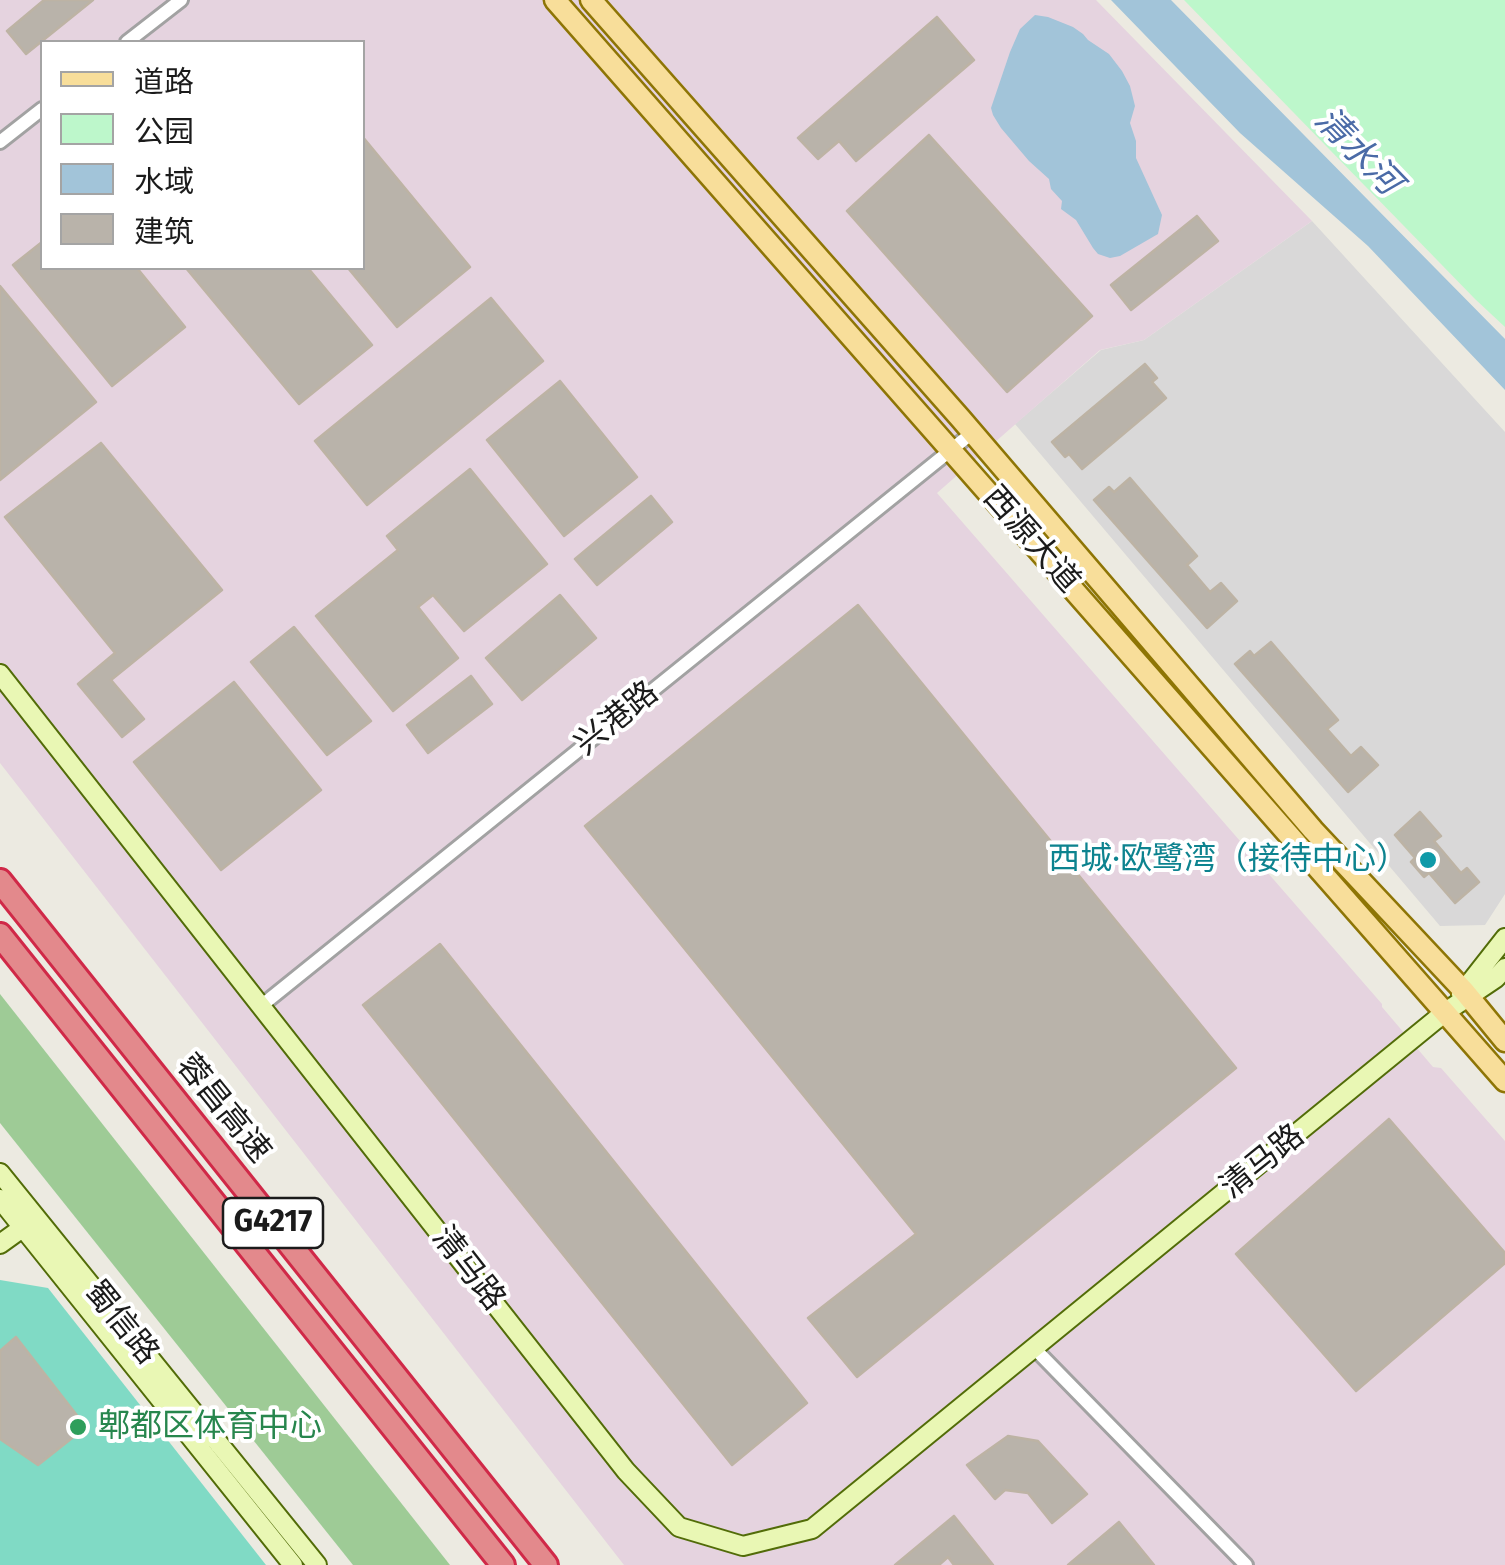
<!DOCTYPE html>
<html>
<head>
<meta charset="utf-8">
<style>
	body { margin:0 }
	#map { position:relative; width:1505px; height:1565px; overflow:hidden; background:#eceae1; font-family:"Fira Sans","Noto Sans SC",sans-serif }
	canvas { display:block }
	.legend { position:absolute; left:40px; top:40px; width:325px; height:230px; box-sizing:border-box; background:#fff; border:2px solid #a4a4a4; margin:0; padding:12px 18px; list-style:none; font-size:30px; color:#1b1b1b }
	.legend li { display:flex; align-items:center; gap:20px; height:50px }
	.legend b { width:50px; border:2px solid #a4a4a4 }
</style>
</head>
<body>
<div id="map">
<canvas width="1505" height="1565"></canvas>
<ul class="legend">
<li><b style="height:12px;background:#f8de9a"></b>道路</li>
<li><b style="height:28px;background:#bdf7cb"></b>公园</li>
<li><b style="height:28px;background:#a2c4d9"></b>水域</li>
<li><b style="height:28px;background:#b9b3aa"></b>建筑</li>
</ul>
</div>
<script>
const g = document.querySelector('canvas').getContext('2d');
g.lineJoin = 'round';
function fill(path, color) { g.fillStyle = color; g.fill(path, 'evenodd'); }
const shape = rows => new Path2D(rows.map(r => 'M' + r).join(''));
function stroke(path, color, width, dash) { g.strokeStyle = color; g.lineWidth = width; g.lineCap = dash ? 'butt' : 'round'; g.setLineDash(dash || []); g.stroke(path); }
function write(font, color, halo, rows, align = 'center') {
  g.font = font + ' "Fira Sans","Noto Sans SC",sans-serif'; g.lineWidth = 8; g.setLineDash([]); g.textBaseline = 'middle'; g.strokeStyle = halo; g.fillStyle = color; for (const [text, x, y, turn = 0] of rows) {
    g.save(); g.translate(x, y); g.rotate((+turn || 0) * Math.PI / 180); g.textAlign = isNaN(turn) ? turn : align; if (halo) g.strokeText(text, 0, 0); g.fillText(text, 0, 0); g.restore();
  }
}
fill(shape([
	[1312,221,1505,432,1505,894,1485,925,1440,926,1015,424,1101,350,1144,340]
]), '#d9d8d8');
fill(shape([
	[0,0,1096,0,1312,221,1144,340,1100,350,937,493,1382,1004,1382,1007,1433,1067,1441,1068,1505,1141,1505,1565,624,1565,0,763],
	[42,42,362,42,362,268,42,268]
]), '#e5d3df');
fill(shape([
	[0,994,450,1565,353,1565,0,1123]
]), '#9ecb96');
fill(shape([
	[1184,0,1505,0,1505,327,1475,299]
]), '#bdf7cb');
fill(shape([
	[0,1280,48,1288,266,1565,0,1565]
]), '#80dac5');
fill(shape([
	[1111,0,1171,0,1505,339,1505,390,1368,246,1240,133],
	[1035,15,1048,17,1073,27,1083,34,1088,40,1109,54,1122,71,1130,86,1135,106,1130,123,1136,141,1136,158,1162,215,1158,234,1120,256,1110,258,1098,254,1093,248,1076,220,1061,209,1062,201,1051,189,1049,179,1029,161,1001,128,993,115,991,108,1010,52,1020,29]
]), '#a2c4d9');
const building = shape([
	[44,0,93,0,26,54,7,31,44,0],
	[937,17,974,60,856,161,839,141,818,159,798,138,937,17],
	[929,135,1092,316,1007,392,847,211,929,135],
	[362,136,470,267,397,327,348,268,362,268,362,136],
	[1197,216,1218,241,1131,310,1111,285,1197,216],
	[42,242,42,268,137,268,185,327,112,386,13,265,42,242],
	[186,268,308,268,372,345,299,404,186,268],
	[0,286,96,402,0,480,0,286],
	[491,298,543,361,367,505,315,441,491,298],
	[1145,364,1157,378,1152,382,1166,398,1082,469,1069,454,1065,457,1052,442,1145,364],
	[560,381,637,477,564,536,487,440,560,381],
	[101,443,222,590,111,680,144,719,122,737,78,684,115,653,5,517,101,443],
	[470,469,547,564,464,631,433,595,418,607,458,658,393,711,316,616,398,550,387,536,470,469],
	[1130,478,1197,556,1187,565,1210,592,1221,583,1237,601,1207,628,1094,500,1109,487,1114,492,1130,478],
	[651,496,672,522,597,585,575,559,651,496],
	[560,595,596,638,522,700,486,658,560,595],
	[858,605,1236,1068,857,1377,808,1318,916,1234,585,826,858,605],
	[294,627,371,721,327,755,251,662,294,627],
	[1271,642,1338,720,1327,729,1351,756,1361,747,1378,765,1348,792,1235,664,1250,651,1254,656,1271,642],
	[471,676,492,704,428,753,407,725,471,676],
	[234,682,321,790,221,870,134,762,234,682],
	[1420,812,1441,836,1434,841,1461,873,1467,868,1479,882,1455,903,1429,873,1424,877,1411,862,1415,858,1395,835,1420,812],
	[440,944,807,1403,732,1465,363,1005,440,944],
	[1389,1119,1505,1253,1505,1263,1356,1391,1236,1254,1389,1119],
	[16,1337,86,1427,38,1465,0,1439,0,1351,16,1337],
	[1008,1436,1038,1441,1087,1494,1052,1523,1028,1493,1005,1490,995,1499,967,1465,1008,1436],
	[954,1516,993,1565,954,1565,948,1557,939,1565,895,1565,954,1516],
	[1119,1522,1154,1565,1068,1565,1119,1522]
]);
fill(building, '#b9b3aa');
stroke(building, '#bdb3a4', 2.5);
const street = shape([
	[127,42,181,0],
	[0,142,42,109],
	[261,1006,972,433],
	[1035,1349,1246,1565]
]);
const secondary = shape([
	[0,674,626,1471,679,1527,743,1546,812,1529,1444,1013,1496,978,1505,968],
	[1461,994,1505,938],
	[0,1173,317,1565],
	[0,1199,293,1565],
	[0,1244,32,1221]
]);
const primary = shape([
	[555,0,1505,1081],
	[591,0,961,419,1313,830,1464,991,1505,1041]
]);
const highway = shape([
	[0,881,546,1565],
	[0,935,503,1565]
]);
stroke(street, '#a2a2a2', 18);
stroke(secondary, '#526c08', 22);
stroke(primary, '#8e7505', 25);
stroke(highway, '#d02948', 28);
stroke(street, '#fff', 12);
stroke(secondary, '#e9f7b4', 18);
stroke(primary, '#f8de9a', 20);
stroke(highway, '#e3898c', 22);
for (const [x, y, r, color] of [
	[1428,860,10,"#0f9aa8"],
	[78,1427,10,"#2e9e5b"]
]) { const dot = new Path2D(); dot.arc(x, y, r, 0, 2 * Math.PI); g.fillStyle = color; g.fill(dot); stroke(dot, '#fff', 4); }
for (const [x, y, w] of [
	[273,1223,100]
]) { const box = new Path2D(); box.roundRect(x - w / 2, y - 25, w, 50, 8); g.fillStyle = '#fff'; g.fill(box); stroke(box, '#1b1b1b', 2.5); }
write('bold 30px', '#1b1b1b', null, [
	["G4217",273,1223]
]);
write('32px', '#1b1b1b', '#fff', [
	["西源大道",1031,540,49],
	["兴港路",617,719,-39],
	["蓉昌高速",223,1109,51],
	["清马路",1263,1162,-39],
	["清马路",468,1269,52],
	["蜀信路",121,1323,51]
]);
write('32px', '#0d838f', '#fff', [
	["西城·欧鹭湾（接待中心）",1408,860]
], 'right');
write('32px', '#27864d', '#fff', [
	["郫都区体育中心",98,1427]
], 'left');
write('italic 35px', '#4b6ba7', '#fff', [
	["清水河",1357,152,46]
]);
</script>
</body>
</html>
